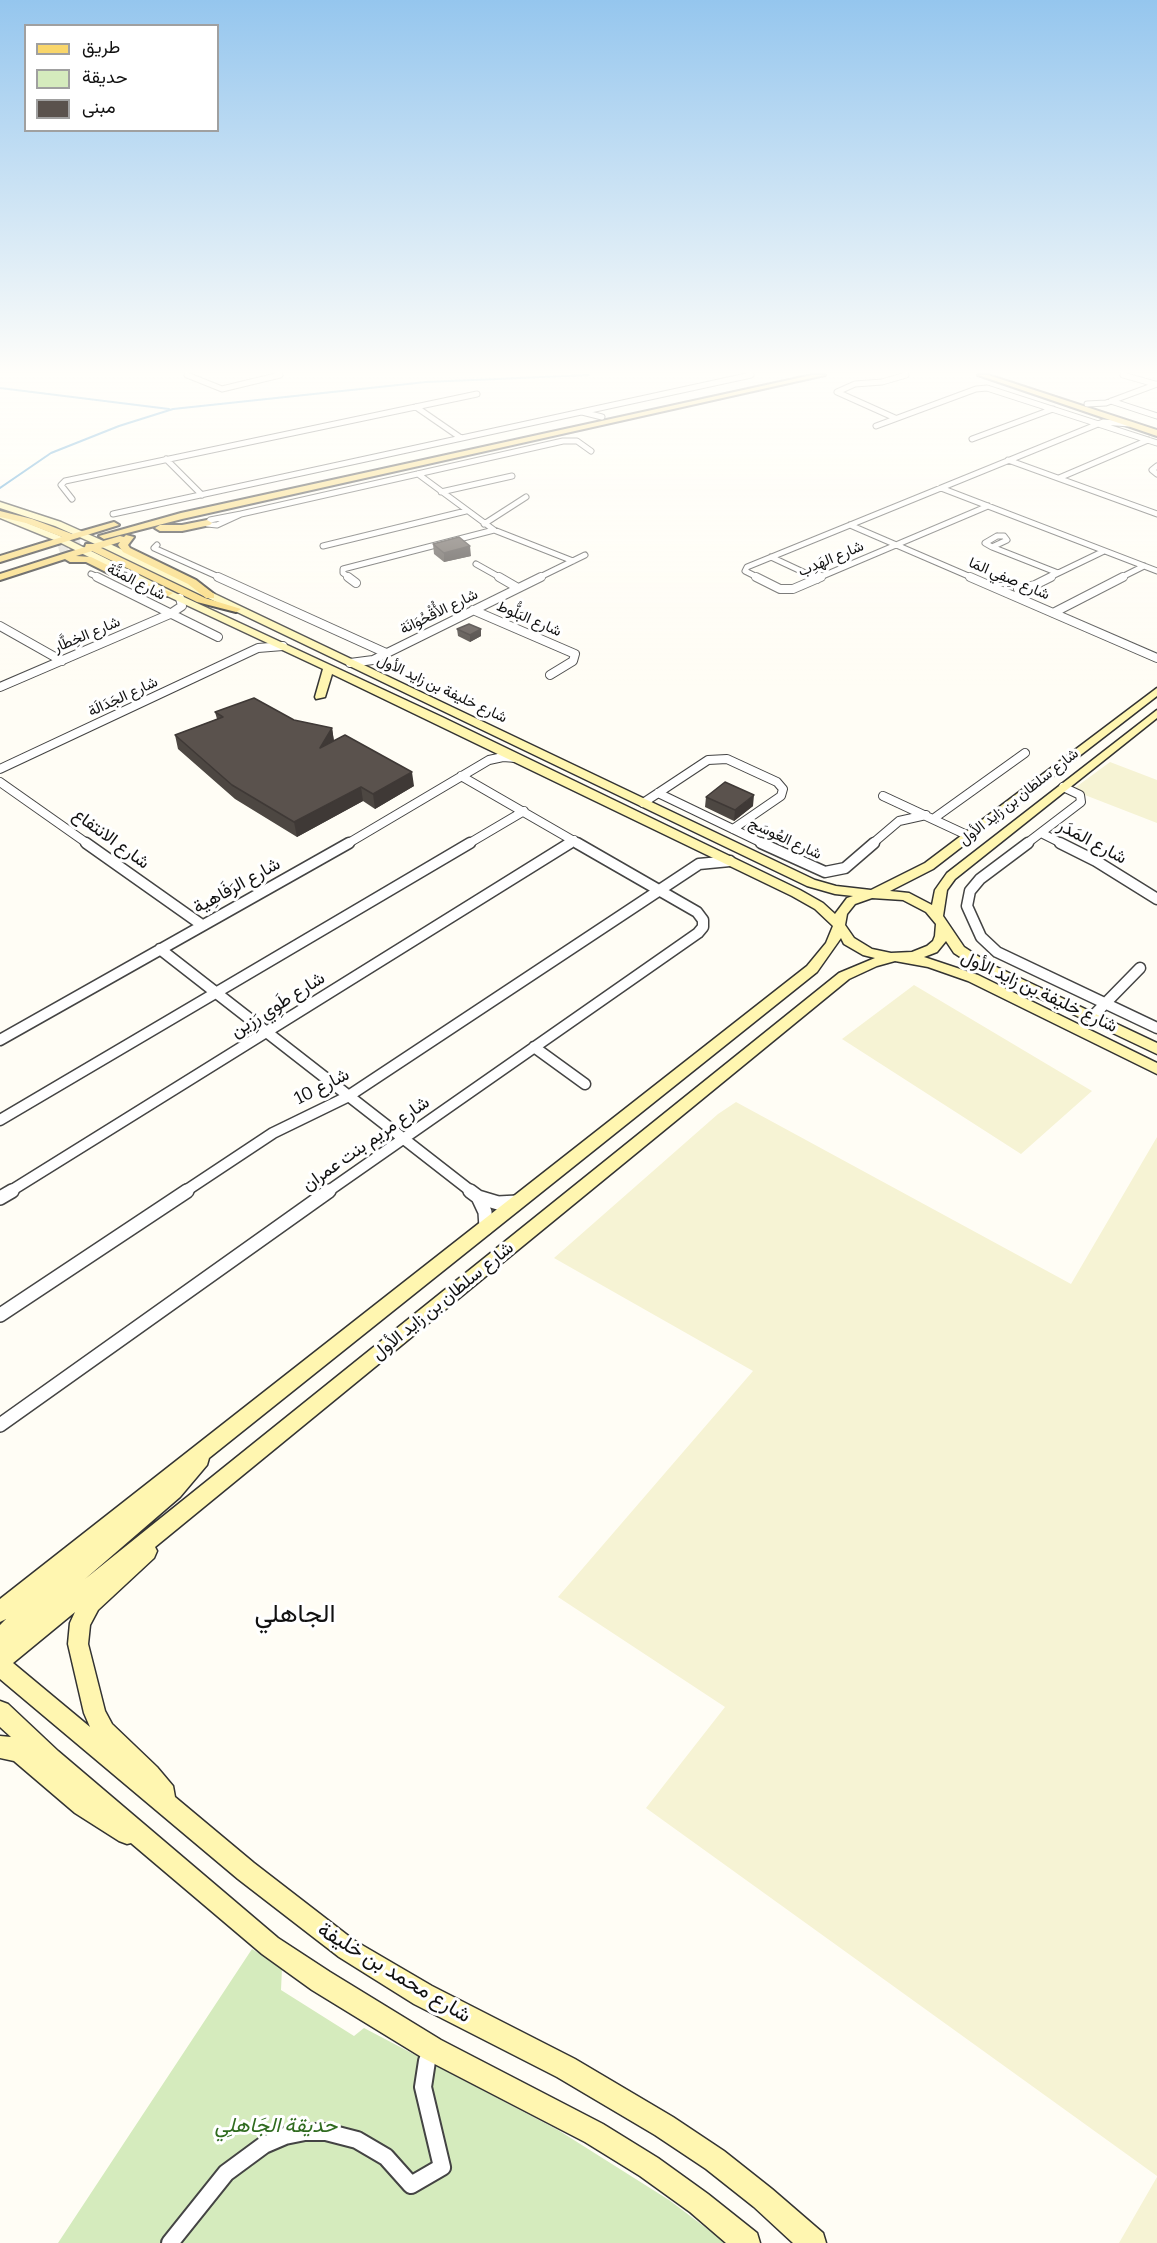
<!DOCTYPE html>
<html>
<head>
<meta charset="utf-8">
<style>
	body { margin:0 }
	#map { position:relative; width:1157px; height:2243px; overflow:hidden; background:#fffdf5; font-family:Bitter,Vazirmatn,serif }
	canvas { display:block }
	.legend { position:absolute; left:24px; top:24px; width:195px; height:108px; box-sizing:border-box; background:#fff; border:2px solid #a0a0a0; margin:0; padding:8px 10px; list-style:none; font-size:18px; color:#111 }
	.legend li { display:flex; align-items:center; gap:12px; height:30px }
	.legend b { width:30px; border:2px solid #a0a0a0 }
</style>
</head>
<body>
<div id="map">
<canvas width="1157" height="2243"></canvas>
<ul class="legend">
<li><b style="height:8px;background:#f9d66b"></b>طريق</li>
<li><b style="height:16px;background:#d5ebbd"></b>حديقة</li>
<li><b style="height:16px;background:#5a524d"></b>مبنى</li>
</ul>
</div>
<script>
const g = document.querySelector('canvas').getContext('2d');
g.lineJoin = 'round';
function fill(path, color) { g.fillStyle = color; g.fill(path, 'evenodd'); }
const shape = rows => new Path2D(rows.map(r => 'M' + r).join(''));
function stroke(path, color, width, dash) { g.strokeStyle = color; g.lineWidth = width; g.lineCap = dash ? 'butt' : 'round'; g.setLineDash(dash || []); g.stroke(path); }
function write(font, color, halo, rows, align = 'center') {
  g.font = font + ' Bitter,Vazirmatn,serif'; g.lineWidth = 6; g.setLineDash([]); g.textBaseline = 'middle'; g.strokeStyle = halo; g.fillStyle = color; for (const [text, x, y, turn = 0] of rows) {
    g.save(); g.translate(x, y); g.rotate((+turn || 0) * Math.PI / 180); g.textAlign = isNaN(turn) ? turn : align; if (halo) g.strokeText(text, 0, 0); g.fillText(text, 0, 0); g.restore();
  }
}
fill(shape([
	[1110,762,1157,780,1157,823,1072,790],
	[914,985,1092,1091,1021,1154,842,1039],
	[736,1102,1071,1284,1157,1137,1157,2176,646,1808,725,1707,558,1597,753,1371,554,1258,718,1114],
	[1157,2177,1157,2243,1119,2243]
]), '#f6f3d4');
fill(shape([
	[252,1949,282,1968,281,1990,354,2036,364,2028,558,2130,669,2200,726,2243,58,2243]
]), '#d5ebbd');
stroke(shape([
	[0,388,169,409],
	[0,488,51,453,119,426,173,409,426,382,589,375]
]), '#3f96cf', 2);
stroke(shape([
	[59,550,104,536]
]), '#dbdad3', 9, [9, 4.5]);
const streetFar4 = shape([
	[187,375,222,389,280,375],
	[1123,375,1155,384],
	[1111,401,1157,416],
	[1087,404,1106,403,1157,384],
	[416,407,461,438],
	[582,412,602,417],
	[895,418,837,392,855,384,882,382,906,375],
	[876,426,976,389,987,388,1157,443],
	[972,439,1053,409],
	[166,459,202,495],
	[1008,460,1157,514],
	[1157,466,1152,470,1157,474],
	[418,474,494,530,573,561],
	[1059,478,1148,440],
	[941,488,1157,571],
	[441,492,512,476],
	[72,499,61,485,65,481,477,394],
	[113,514,751,375],
	[241,514,217,525,207,524,210,520,241,514],
	[241,514,563,441,577,441,591,451],
	[484,524,526,497],
	[850,525,973,578],
	[997,536,1004,536,1007,540,992,547,985,543,997,536],
	[157,545,154,548,221,578],
	[323,546,466,511],
	[992,547,1058,573],
	[771,557,816,578],
	[476,564,501,578],
	[91,574,100,578],
	[350,578,343,573,343,569,494,530],
	[538,578,585,555],
	[759,578,745,571,747,567,1103,422,1129,424],
	[818,578,988,506],
	[1048,578,1104,551],
	[1120,578,1144,566]
]);
const streetFar3 = shape([
	[97,577,218,637],
	[218,577,386,653],
	[348,577,356,583],
	[499,577,518,588],
	[756,577,780,589,793,589,821,577],
	[813,577,817,579],
	[970,577,1157,658],
	[1018,589,1035,585,1051,577],
	[473,610,575,654,573,661,550,675],
	[1053,613,1123,577],
	[0,626,62,661],
	[350,663,373,660,541,577],
	[0,687,170,614,182,606,180,598],
	[0,769,258,648,283,646],
	[461,776,579,844],
	[0,782,88,844],
	[658,793,764,844],
	[883,796,969,836],
	[643,803,708,760,727,759,777,782,783,789,781,796,733,829],
	[933,819,1025,753],
	[1041,833,1063,844],
	[347,844,489,760,503,757,516,758],
	[468,844,524,811],
	[567,844,574,840],
	[872,844,899,821,926,815],
	[1026,844,1081,802,1080,795,1063,787]
]);
const streetFar2 = shape([
	[86,843,202,925],
	[761,843,825,872,845,868,874,843],
	[1028,843,980,879,970,891,967,906,981,937,997,952,1157,1028],
	[1060,843,1096,861,1157,899],
	[160,949,472,1192],
	[1091,1018,1140,968],
	[0,1040,349,843],
	[534,1047,585,1084],
	[0,1120,470,843],
	[9,1192,570,843],
	[184,1192,273,1133,347,1097,699,864,730,861],
	[327,1192,698,933,703,927,703,920,697,912,577,843]
]);
const streetFar1 = shape([
	[470,1191,478,1197,498,1203,517,1202],
	[478,1197,485,1212,486,1228],
	[0,1198,12,1191],
	[0,1315,187,1191],
	[0,1425,329,1191]
]);
const street = shape([
	[170,2243,226,2173,264,2145,285,2136,305,2132,326,2132,357,2140,386,2157,411,2185,442,2167,423,2087,427,2061,432,2049]
]);
const secondary = shape([
	[0,502,61,522,110,544,815,880,836,886,871,890,925,863,1157,688,1157,696,933,869,890,891,909,893,932,905,935,890,947,873,1157,710,1157,718,955,879,947,890,943,916,964,947,990,964,1157,1043,1157,1054,980,970,954,953,946,941,937,952,924,957,978,975,1157,1063,1157,1074,968,981,928,967,895,961,877,966,849,979,155,1547,157,1551,154,1558,98,1610,90,1625,88,1644,105,1711,112,1724,157,1767,173,1786,175,1797,254,1863,355,1941,432,1986,575,2059,673,2117,724,2151,772,2189,823,2233,826,2243,793,2243,754,2207,706,2169,655,2135,557,2077,414,2004,339,1957,238,1879,0,1679,0,1625,6,1619,0,1622,0,1599,807,966,826,943,833,926,815,909,792,896,332,674,325,697,316,699,315,697,323,669,165,595,59,542,0,518,0,512,65,538,171,591,442,717,800,890,823,903,835,914,847,898,853,896,835,894,807,886,104,548,55,526,0,508,0,502],
	[872,898,903,900,926,912,936,924,935,936,933,941,927,946,912,952,891,953,872,949,854,938,845,925,847,914,855,904,872,898],
	[841,938,844,944,863,955,875,958,839,973,85,1579,180,1497,207,1465,209,1458,817,972,841,938],
	[75,1612,70,1623,68,1644,84,1713,90,1727,13,1663,75,1612],
	[0,1701,8,1704,58,1751,278,1938,330,1972,441,2040,603,2124,658,2158,708,2194,757,2233,760,2243,726,2243,690,2212,640,2176,585,2142,423,2058,312,1990,262,1954,131,1843,127,1844,119,1841,75,1813,14,1761,0,1758,0,1736,11,1737,0,1727,0,1701]
]);
const primary = shape([
	[812,375,825,375,182,519,104,539,99,536,181,513,812,375],
	[978,375,988,375,1157,430,1157,436,978,375],
	[0,511,32,519,72,534,114,522,119,525,0,562,0,556,62,537,26,523,0,517,0,511],
	[207,520,212,523,210,525,182,531,160,531,155,528,160,525,182,525,207,520],
	[126,535,134,537,128,545,130,548,196,580,214,594,214,598,206,598,188,584,123,552,118,545,120,542,101,548,205,598,241,609,236,612,197,602,92,551,76,556,91,557,142,582,173,593,168,596,134,586,86,562,70,562,65,559,0,580,0,574,85,547,86,544,93,544,120,536,124,537,126,535]
]);
stroke(streetFar4, '#444', 7);
stroke(streetFar3, '#444', 10);
stroke(streetFar2, '#444', 13);
stroke(streetFar1, '#444', 16);
stroke(street, '#444', 20);
stroke(secondary, '#333', 3);
stroke(primary, '#222', 4);
stroke(streetFar4, '#fff', 5);
stroke(streetFar3, '#fff', 8);
stroke(streetFar2, '#fff', 10);
stroke(streetFar1, '#fff', 13);
stroke(street, '#fff', 16);
fill(secondary, '#fff6b0');
fill(primary, '#f9d66b');
fill(shape([
	[433,544,471,556,444,562,434,554],
	[457,629,481,636,470,642,458,636],
	[215,712,294,720,332,728,334,741,414,786,375,809,363,801,297,837,235,799,178,749,175,735,217,719],
	[706,797,753,806,734,821,705,807]
]), '#4d4742');
fill(shape([
	[470,546,471,556,444,562,444,553],
	[481,629,481,636,470,642,470,635],
	[332,728,334,742,320,748],
	[412,772,414,786,375,809,373,794],
	[361,787,363,801,297,837,294,822],
	[754,795,753,806,734,821,735,810]
]), '#3f3936');
const building = shape([
	[459,537,470,546,444,553,433,544,459,537],
	[469,624,481,629,470,635,457,629,469,624],
	[254,698,294,720,332,728,320,748,345,735,412,772,373,794,361,787,294,822,232,785,175,735,223,717,215,712,254,698],
	[725,782,754,795,735,810,706,797,725,782]
]);
fill(building, '#5a524d');
stroke(building, '#3f3936', 1.5);
const sky = g.createLinearGradient(0, 0, 0, 689);
sky.addColorStop(0, '#95c6ee');
sky.addColorStop(0.54, '#fffefa');
sky.addColorStop(1, '#fffefa00');
g.fillStyle = sky;
g.fillRect(0, 0, 1157, 689);
write('15px', '#111', '#fff', [
	["شارع الهَدِب",831,559,-23],
	["شارع صِفِي المَا",1009,579,23],
	["شارع المَتَّة",136,582,27],
	["شارع الأُقْحُوَانَة",439,612,-26],
	["شارع البَلُّوط",529,619,23],
	["شارع الخِطَّار",87,635,-23],
	["شارع خليفة بن زايد الأول",442,689,25],
	["شارع الجَدَالَة",123,697,-25],
	["شارع سلطان بن زايد الأول",1019,797,-38],
	["شارع العُوسَج",785,839,25]
]);
write('18px', '#111', '#fff', [
	["شارع الانتفاع",111,839,36],
	["شارع المَدَر",1092,842,28],
	["شارع الرَفَاهِية",237,886,-29],
	["شارع خليفة بن زايد الأول",1039,992,25],
	["شارع طَوِي رَزِين",278,1005,-32],
	["شارع 10",322,1087,-27],
	["شارع مريم بنت عمران",366,1144,-35],
	["شارع سلطان بن زايد الأول",443,1301,-39]
]);
write('21px', '#111', '#fff', [
	["شارع محمد بن خليفة",394,1973,31]
]);
write('italic 21px', '#2f6b1f', '#fff', [
	["حديقة الجَاهلِي",276,2126]
]);
write('26px', '#111', '#fff', [
	["الجاهلي",295,1615]
]);
</script>
</body>
</html>
